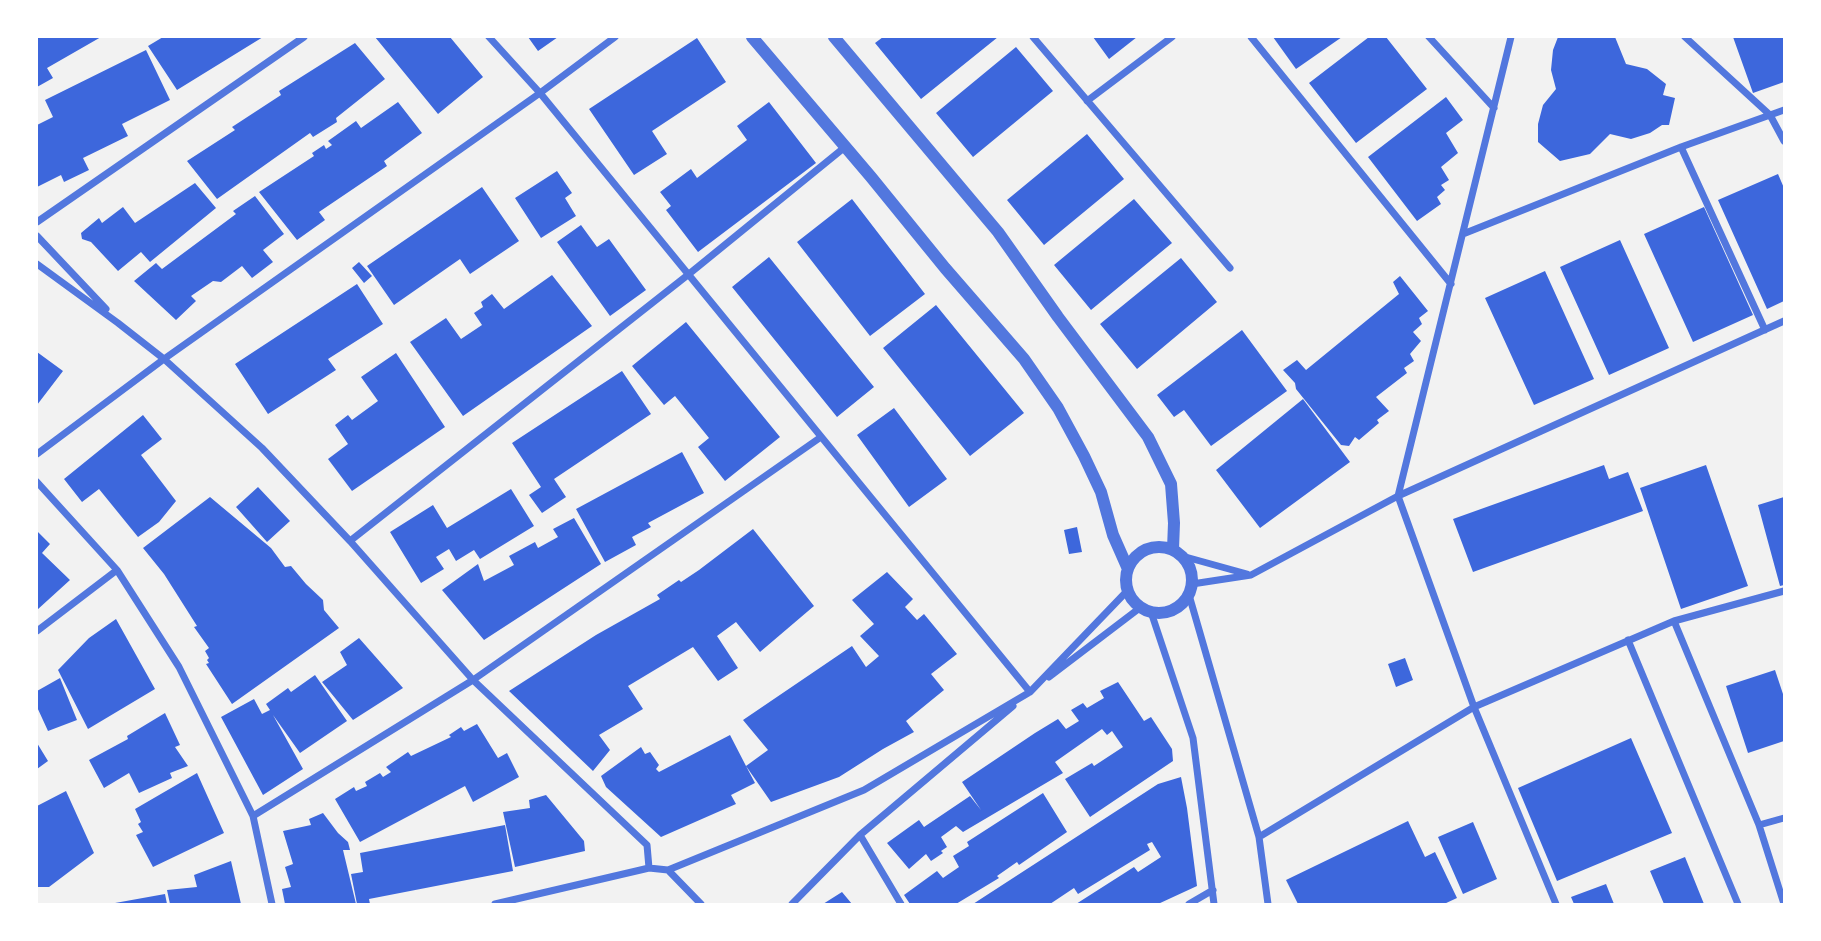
<!DOCTYPE html>
<html>
<head>
<meta charset="utf-8">
<style>
	body { margin:0 }
	#map { position:relative; width:1821px; height:941px; overflow:hidden; background:#f2f2f2; font-family:Bitter,serif }
	canvas { display:block }
	.frame { position:absolute; inset:0; border:38px solid #fff; pointer-events:none }
</style>
</head>
<body>
<div id="map">
<canvas width="1821" height="941"></canvas>
<div class="frame"></div>
</div>
<script>
const g = document.querySelector('canvas').getContext('2d');
g.lineJoin = 'round';
function fill(path, color) { g.fillStyle = color; g.fill(path, 'evenodd'); }
const shape = rows => new Path2D(rows.map(r => 'M' + r).join(''));
function stroke(path, color, width, dash) { g.strokeStyle = color; g.lineWidth = width; g.lineCap = dash ? 'butt' : 'round'; g.setLineDash(dash || []); g.stroke(path); }
fill(shape([
	[37,37,101,37,47,68,53,78,37,87],
	[163,37,263,37,177,90,148,46],
	[375,37,450,37,483,77,438,114],
	[528,37,558,37,538,51],
	[883,37,998,37,921,99,875,43],
	[1093,37,1137,37,1109,59],
	[1273,37,1342,37,1296,69],
	[1369,37,1386,37,1427,89,1356,143,1309,83],
	[1558,37,1615,37,1626,64,1647,69,1666,84,1663,95,1675,98,1669,125,1662,125,1650,133,1631,139,1610,134,1590,154,1560,161,1538,142,1538,124,1543,105,1556,89,1551,70,1553,50],
	[1733,37,1784,37,1784,82,1753,93],
	[697,38,726,82,652,131,667,154,634,175,589,109],
	[355,43,385,79,336,118,337,122,313,137,310,133,217,199,187,161,235,130,232,127,281,95,279,91],
	[1016,47,1053,91,973,157,936,113],
	[146,50,170,100,122,124,128,136,83,158,89,170,64,182,61,175,37,187,37,125,53,117,45,100],
	[1446,97,1463,120,1446,133,1458,153,1441,167,1449,180,1441,185,1445,190,1437,197,1441,204,1417,221,1368,157],
	[398,102,422,133,384,161,387,166,319,212,325,220,297,240,259,192,314,156,312,153,324,145,326,149,332,145,328,141,356,121,361,128],
	[769,102,816,163,698,252,666,210,671,206,660,192,691,169,697,178,747,140,737,126],
	[1087,134,1124,179,1044,245,1007,200],
	[557,171,572,193,565,198,576,216,541,238,515,198],
	[1778,174,1784,188,1784,301,1767,309,1718,200],
	[195,183,216,208,150,262,141,252,118,271,91,242,82,239,81,233,99,218,102,223,123,207,135,223],
	[482,187,519,241,470,274,460,259,394,305,367,266],
	[255,196,284,234,263,250,273,262,252,278,242,266,221,282,213,281,191,296,196,301,176,320,134,281,156,263,162,269,236,214,233,211],
	[852,199,925,294,870,336,797,242],
	[1134,199,1172,243,1091,310,1054,265],
	[1704,207,1753,315,1693,342,1644,234],
	[581,225,597,247,609,239,646,290,610,316,557,242],
	[1620,240,1669,348,1609,375,1560,267],
	[769,257,874,387,837,417,732,287],
	[1181,258,1217,302,1137,369,1100,324],
	[359,262,372,276,364,283,352,268],
	[1545,271,1594,379,1534,405,1485,298],
	[552,275,592,326,463,416,410,342,446,318,461,339,482,325,474,313,483,307,481,302,492,294,504,309],
	[1400,276,1428,311,1419,318,1422,324,1413,332,1421,341,1410,354,1414,361,1404,368,1407,373,1376,397,1389,411,1377,420,1379,423,1359,440,1355,437,1349,446,1341,445,1296,389,1295,383,1283,370,1297,360,1306,370,1399,294,1393,282],
	[357,284,383,324,328,359,336,370,268,414,235,364],
	[936,305,1024,413,970,456,883,348],
	[686,322,780,437,725,481,698,447,709,438,675,396,664,405,632,366],
	[1242,330,1287,391,1211,446,1184,410,1174,417,1157,395],
	[37,352,63,371,37,405],
	[396,353,445,427,352,491,328,459,348,444,335,425,348,415,352,420,378,401,361,377],
	[622,371,651,414,554,479,566,497,542,513,529,495,541,487,512,443],
	[1303,399,1350,462,1260,528,1216,470],
	[894,408,947,479,909,507,857,435],
	[143,415,162,439,141,455,176,501,159,522,138,537,99,489,82,502,64,479],
	[682,452,704,493,648,523,651,527,632,537,636,545,605,562,576,509],
	[1604,465,1609,479,1628,472,1643,511,1473,572,1453,519],
	[1706,465,1748,586,1681,609,1640,488],
	[258,487,290,521,267,542,236,507],
	[511,489,534,526,480,559,474,550,456,561,449,549,436,557,444,569,421,583,390,532,433,505,447,528],
	[210,497,271,548,285,567,291,566,306,584,323,600,324,610,339,628,232,704,206,664,209,663,207,660,209,658,205,651,209,648,194,627,197,626,164,574,143,548],
	[1784,497,1784,585,1780,586,1758,505],
	[574,518,601,564,484,640,442,590,478,564,484,581,514,565,509,556,535,542,538,548,558,537,553,529],
	[1077,527,1082,552,1069,554,1064,530],
	[753,529,814,606,760,652,736,622,717,636,738,668,718,681,693,647,628,686,643,709,599,735,610,750,593,771,509,691,596,635,660,599,657,595,679,580,681,582,699,570],
	[37,531,50,544,42,553,70,580,37,610],
	[887,572,913,599,905,607,917,620,924,614,957,654,931,674,944,690,906,721,914,732,883,749,839,777,771,802,746,766,755,783,731,795,736,804,661,837,606,787,601,776,641,747,645,754,650,752,659,765,656,769,659,772,730,735,746,766,768,750,743,720,852,646,866,667,879,656,860,636,874,624,852,600],
	[116,619,155,689,88,729,58,670,89,638],
	[359,638,403,688,353,720,322,682,347,665,340,652],
	[1405,658,1413,680,1396,687,1388,664],
	[1775,670,1784,697,1784,741,1748,753,1726,686],
	[315,675,347,721,300,753,273,715,303,769,263,795,221,717,254,699,262,714,270,710,266,704,288,688,291,692],
	[60,678,77,720,48,731,37,707,37,691],
	[1118,682,1144,721,1151,717,1172,749,1173,761,1090,817,1065,779,1092,763,1094,766,1123,747,1112,731,1107,735,1102,729,1055,762,1063,773,963,832,956,826,941,837,947,847,941,851,943,853,931,861,926,854,909,869,887,843,919,820,924,827,970,796,981,810,962,782,1035,733,1058,719,1066,729,1079,721,1071,710,1083,703,1087,708,1104,698,1100,691],
	[165,713,180,745,175,747,188,766,170,773,172,778,139,793,129,773,104,788,89,760,128,739,127,736],
	[477,724,498,758,507,753,519,777,473,802,465,786,360,842,335,799,354,787,356,791,367,786,365,782,380,773,383,777,391,772,386,767,408,752,411,756,451,737,449,735,461,727,464,731],
	[1631,738,1672,833,1557,881,1518,788],
	[37,743,48,761,37,769],
	[197,773,224,833,153,867,136,835,143,832,138,824,141,822,135,809],
	[1181,777,1187,808,1197,886,1158,904,1076,904,1134,867,1138,872,1161,857,1152,842,1147,844,1150,850,1078,894,1074,888,1050,904,973,904,1158,784],
	[66,791,94,853,49,887,37,887,37,806],
	[1043,793,1067,832,1019,865,1017,862,997,876,999,878,956,904,910,904,904,895,937,871,943,878,959,867,953,856,969,846,967,842],
	[546,795,584,841,585,851,515,867,503,812,530,808,529,800],
	[323,813,338,833,348,842,350,850,343,850,356,904,285,904,282,889,291,887,285,867,293,864,283,831,311,825,309,819],
	[1408,821,1425,857,1435,852,1457,898,1444,904,1298,904,1286,880],
	[1473,822,1497,879,1463,894,1438,837],
	[505,825,513,871,369,899,370,904,357,904,351,874,363,872,360,853],
	[1685,857,1704,904,1664,904,1650,871],
	[231,861,241,904,170,904,167,890,197,887,194,875],
	[1606,884,1614,904,1574,904,1571,897],
	[842,892,852,904,823,904],
	[165,894,167,904,115,904,115,903]
]), '#3d67dc');
stroke(shape([
	[489,37,540,93,1030,692],
	[1033,37,1230,268],
	[1251,37,1451,284],
	[1429,37,1494,108],
	[1511,37,1398,496,1474,707,1556,904],
	[1685,37,1770,115,1784,141],
	[1087,101,1172,37],
	[1681,147,1765,330],
	[37,222,304,37],
	[1463,234,1681,147,1784,110],
	[37,236,106,309],
	[37,264,118,323,164,359,262,448,350,541,473,680,647,845,649,868,668,870,701,904],
	[37,454,164,359,540,93,615,37],
	[37,482,117,570,179,667,253,816,272,904],
	[350,541,689,274,845,147],
	[1182,556,1247,574],
	[1192,584,1251,575,1398,496,1784,321],
	[1189,595,1259,837,1268,904],
	[1151,612,1193,738,1214,904],
	[1674,621,1759,825,1784,904],
	[37,631,117,570],
	[1628,640,1738,904],
	[1049,677,1141,607],
	[253,816,473,680,821,437],
	[1759,825,1784,818],
	[860,835,901,904],
	[1259,837,1474,707,1674,621,1784,591],
	[668,870,864,790,1030,692,1128,590],
	[495,904,649,868],
	[792,904,860,835,1013,706],
	[1189,904,1213,890]
]), '#5277de', 7);
stroke(shape([
	[752,37,871,177,945,268,1024,359,1058,408,1084,456,1101,492,1113,535,1128,569],
	[834,37,998,232,1058,317,1148,437,1171,484,1174,523,1173,549],
	'1126 580a33 33 0 1 1 66 0a33 33 0 1 1-66 0Z'
]), '#5277de', 12);
</script>
</body>
</html>
